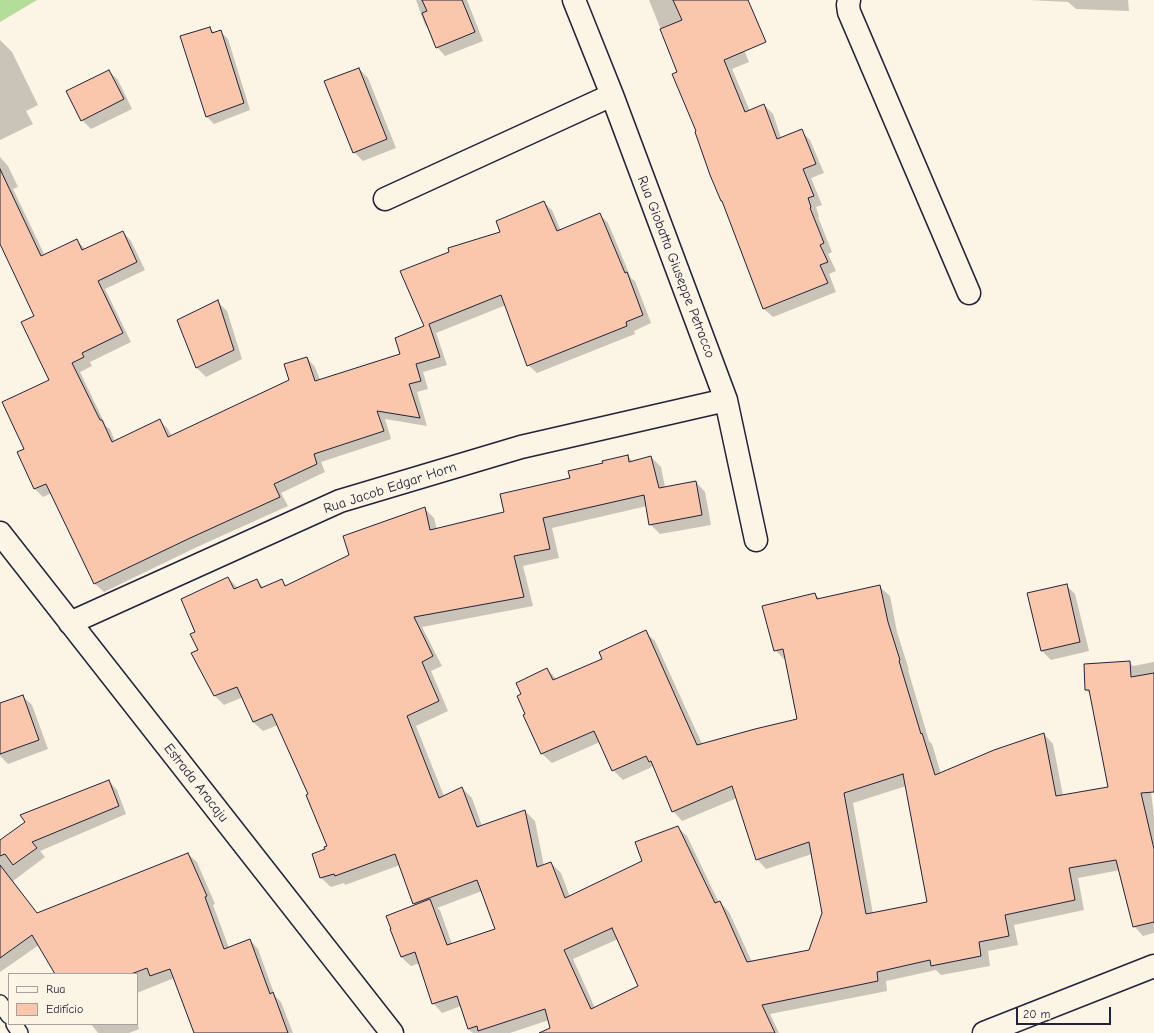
<!DOCTYPE html>
<html>
<head>
<meta charset="utf-8">
<style>
	body { margin:0 }
	#map { position:relative; width:1154px; height:1033px; overflow:hidden; background:#fcf5e5; font-family:"Comic Neue",sans-serif }
	canvas { display:block }
	.legend { position:absolute; left:8px; top:973px; width:130px; height:52px; box-sizing:border-box; background:#fcf5e5; border:1px solid #a5a1a1; margin:0; padding:5px 7px; list-style:none; font-size:12px; color:#22223b }
	.legend li { display:flex; align-items:center; gap:8px; height:20px }
	.legend b { width:20px; border:1px solid #a5a1a1 }
	.scale { position:absolute; left:1016px; top:1007px; width:95px; height:18px; box-sizing:border-box; border:2px solid #22223b; border-top:0; padding-left:5px; font-size:12px; line-height:14px; white-space:nowrap; color:#22223b; -webkit-text-stroke:3px #fcf5e5; paint-order:stroke }
</style>
</head>
<body>
<div id="map">
<canvas width="1154" height="1033"></canvas>
<ul class="legend">
<li><b style="height:5px;background:#fcf5e5"></b>Rua</li>
<li><b style="height:11px;background:#fbc7ac"></b>Edifício</li>
</ul>
<div class="scale">20 m</div>
</div>
<script>
const g = document.querySelector('canvas').getContext('2d');
g.lineJoin = 'round';
function fill(path, color) { g.fillStyle = color; g.fill(path, 'evenodd'); }
const shape = rows => new Path2D(rows.map(r => 'M' + r).join(''));
function stroke(path, color, width, dash) { g.strokeStyle = color; g.lineWidth = width; g.lineCap = dash ? 'butt' : 'round'; g.setLineDash(dash || []); g.stroke(path); }
function write(font, color, halo, rows, align = 'center') {
  g.font = font + ' "Comic Neue",sans-serif'; g.lineWidth = 4; g.setLineDash([]); g.textBaseline = 'middle'; g.strokeStyle = halo; g.fillStyle = color; for (const [text, x, y, turn = 0] of rows) {
    g.save(); g.translate(x, y); g.rotate((+turn || 0) * Math.PI / 180); g.textAlign = isNaN(turn) ? turn : align; if (halo) g.strokeText(text, 0, 0); g.fillText(text, 0, 0); g.restore();
  }
}
fill(shape([
	[0,0,37,0,0,22]
]), '#b3dd99');
fill(shape([
	[416,0,467,0,483,41,445,56,437,47,430,30,425,25],
	[649,0,723,0,749,62,732,69,750,111,764,105,773,114,781,138,801,131,810,140,824,173,811,178,822,205,816,207,819,217,818,217,832,252,828,254,836,271,829,274,836,292,773,317,764,309,724,203,721,201,678,72],
	[1029,0,1128,0,1129,11,1076,9,1068,2],
	[209,28,215,33,221,32,228,39,250,110,214,124,207,117],
	[0,40,12,52,38,105,26,111,33,124,0,140],
	[359,69,368,78,396,148,363,161,354,152],
	[109,71,118,80,132,109,91,129,82,120],
	[0,157,8,166,18,187,13,189,45,256,77,240,85,249,123,232,131,241,145,270,105,289,131,342,90,362,92,366,80,372,106,426,110,429,115,442,160,421,168,429,172,437,291,380,307,358,315,367,320,380,401,354,425,327,501,233,543,202,552,210,561,231,600,215,608,223,631,278,635,281,651,323,634,331,635,334,537,373,528,365,506,305,436,333,447,365,423,372,428,389,417,392,427,426,385,419,391,439,321,462,325,472,281,493,288,506,197,547,104,592,95,584,52,493,43,497,35,489,18,453,25,449,50,381,35,317,0,236],
	[218,302,227,311,242,359,206,377,197,368],
	[628,456,633,462,651,457,661,467,665,487,696,482,705,492,711,525,660,534,650,524,647,506,552,528,559,558,523,566,533,606,422,627,442,666,431,671,448,711,416,726,444,796,462,788,472,798,482,826,525,811,535,821,544,866,551,863,561,873,570,897,643,861,677,827,687,836,719,903,720,902,729,912,752,962,810,951,823,913,812,854,766,869,757,859,737,798,682,821,673,811,654,766,623,780,613,770,600,742,552,763,542,754,524,715,526,714,523,695,547,669,556,679,604,660,645,632,655,641,702,744,798,720,786,660,785,660,775,650,815,594,820,599,880,587,890,596,897,632,909,670,908,670,929,741,932,744,941,774,1044,734,1053,744,1063,796,1109,788,1091,694,1086,690,1129,662,1133,666,1154,662,1154,774,1149,775,1154,817,1154,933,1143,936,1134,926,1120,870,1078,878,1084,910,1014,925,1018,945,988,951,990,966,941,975,936,970,886,981,887,991,770,1014,779,1033,553,1033,549,1020,510,1033,473,1033,468,1029,461,1006,442,1013,433,1003,420,963,411,966,401,957,416,906,414,903,400,865,345,885,344,883,331,887,321,878,313,854,327,849,328,846,310,795,278,725,263,731,253,722,243,697,224,705,215,696,199,650,196,632,228,578,238,588,256,580,264,588,281,581,287,586,351,556,424,508,434,518,437,530,505,513,571,478,604,464],
	[906,786,928,902,873,914,853,803],
	[482,891,496,929,452,944,440,910,437,908],
	[618,939,639,987,595,1008,573,959],
	[1066,585,1075,594,1089,651,1051,660,1042,651,1029,594],
	[22,696,32,705,48,749,8,764,0,756,0,704],
	[109,781,117,790,126,814,40,851,45,857,13,881,38,914,188,854,197,862,215,904,213,905,229,948,250,940,258,949,275,996,281,1002,293,1033,219,1033,174,978,137,993,137,974,56,974,39,945,0,972,0,841],
	[137,1021,139,1029,129,1033,98,1033,91,1024,137,1024]
]), '#0003');
const building = shape([
	[422,0,462,0,475,32,436,48,422,13,427,11,422,0],
	[673,0,748,0,766,42,724,60,745,112,764,104,777,139,802,129,816,164,803,169,814,196,808,198,811,207,810,208,824,243,820,245,828,262,820,265,828,283,763,309,722,201,721,201,710,175,695,132,696,131,672,74,677,72,660,29,682,20,673,0],
	[210,27,212,33,221,30,244,103,206,117,180,36,210,27],
	[359,68,387,139,353,153,324,81,359,68],
	[109,70,124,99,81,121,66,91,109,70],
	[0,169,41,256,77,239,82,250,123,231,137,262,98,281,123,333,82,353,84,357,72,363,100,420,102,420,112,442,160,419,168,437,289,380,284,364,307,357,315,381,400,354,395,338,424,326,400,271,449,252,448,248,500,232,496,221,544,201,557,231,600,213,625,273,627,272,643,315,626,322,627,326,527,366,501,295,429,324,440,357,416,364,421,381,409,384,420,418,377,411,384,431,314,454,317,464,274,484,280,497,188,539,94,584,46,484,34,489,17,452,24,449,2,402,49,380,21,322,34,316,0,244,0,169],
	[218,300,234,350,196,368,177,320,218,300],
	[628,455,629,462,651,456,659,488,696,481,702,515,649,525,644,495,543,518,550,549,514,556,524,597,414,617,433,656,422,662,439,701,407,716,439,798,462,787,477,827,525,810,537,867,551,862,565,898,642,861,635,842,678,826,715,903,720,901,747,962,809,950,822,913,809,842,756,860,732,786,672,812,651,761,649,762,646,756,612,771,594,731,541,754,523,715,525,714,517,696,521,694,516,683,547,668,553,680,602,659,599,652,646,630,697,745,755,729,797,719,783,649,774,651,762,606,815,593,817,599,880,585,888,622,900,660,899,661,921,734,922,733,935,775,994,750,1044,733,1056,796,1108,787,1089,690,1085,690,1084,664,1130,661,1131,677,1154,673,1154,792,1141,793,1154,849,1154,922,1133,927,1116,860,1069,868,1075,900,1005,915,1009,936,979,942,981,956,931,966,930,960,877,972,878,981,762,1005,775,1033,539,1033,550,1028,545,1009,478,1031,477,1026,468,1029,457,996,432,1004,415,952,401,957,390,929,391,929,386,916,430,899,447,945,495,929,477,880,413,904,395,854,335,876,334,874,320,878,312,854,325,849,324,847,327,846,306,795,308,794,272,714,253,722,237,687,214,696,191,653,198,650,190,634,195,632,181,599,228,577,234,589,257,579,261,588,282,579,285,586,349,555,343,536,425,507,430,530,504,512,500,494,570,478,568,471,603,463,602,461,628,455],
	[903,774,927,902,866,914,844,793,903,774],
	[612,928,638,986,591,1009,564,950,612,928],
	[1067,584,1080,642,1041,651,1027,593,1067,584],
	[23,695,39,740,0,754,0,703,23,695],
	[109,780,119,806,32,842,37,848,13,865,5,854,0,856,0,840,25,822,20,815,109,780],
	[188,853,207,896,205,897,224,949,250,939,270,994,273,992,288,1033,194,1033,170,969,150,976,147,968,131,974,55,974,32,935,0,958,0,865,37,913,188,853]
]);
fill(building, '#fbc7ac');
stroke(building, '#22223b', 1);
const lane = shape([
	[0,1003,9,1016],
	[14,1024,20,1033]
]);
const street = shape([
	[574,0,612,95,726,400,756,540],
	[849,0,848,5,849,12,969,293],
	[385,199,612,95],
	[0,533,392,1033],
	[70,623,340,501,521,447,726,400]
]);
const secondary = shape([
	[984,1033,1154,966]
]);
stroke(lane, '#22223b', 18);
stroke(street, '#22223b', 25);
stroke(secondary, '#22223b', 25);
stroke(lane, '#fcf5e5', 15);
stroke(street, '#fcf5e5', 22);
stroke(secondary, '#fcf5e5', 22);
write('14px', '#22223b', '#fcf5e5', [
	["Rua Giobatta Giuseppe Petracco",676,267,69],
	["Rua Jacob Edgar Horn",390,488,-18],
	["Estrada Aracaju",196,783,52]
]);
</script>
</body>
</html>
